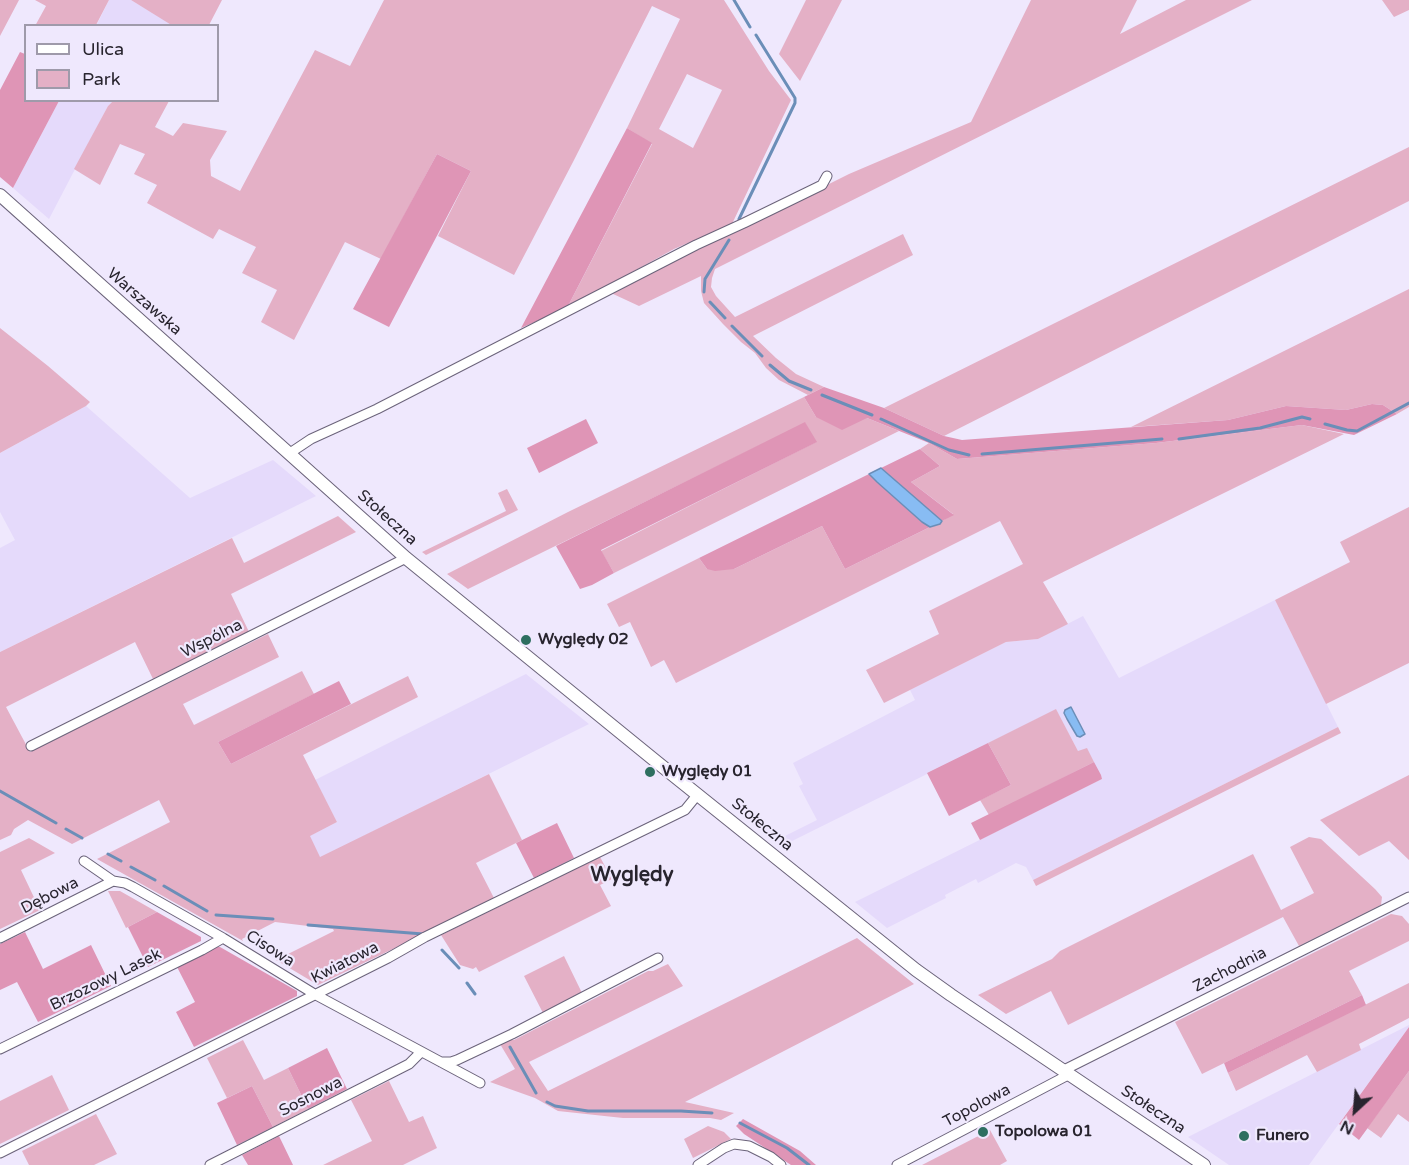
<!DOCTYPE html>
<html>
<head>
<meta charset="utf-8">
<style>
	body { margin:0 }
	#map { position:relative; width:1409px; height:1165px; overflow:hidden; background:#efe8fd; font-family:"Varela Round",sans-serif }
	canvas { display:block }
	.legend { position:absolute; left:24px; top:24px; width:195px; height:78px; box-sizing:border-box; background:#efe8fd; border:2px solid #9f9aaa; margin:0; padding:8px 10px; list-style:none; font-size:18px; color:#28242e }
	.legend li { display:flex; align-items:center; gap:12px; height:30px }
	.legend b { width:30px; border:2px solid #9f9aaa }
	.north { position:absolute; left:1325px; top:1081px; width:60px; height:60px; -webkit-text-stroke:4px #efe8fd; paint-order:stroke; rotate:206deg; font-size:16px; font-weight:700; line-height:24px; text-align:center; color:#28242e }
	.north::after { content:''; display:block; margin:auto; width:21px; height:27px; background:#28242e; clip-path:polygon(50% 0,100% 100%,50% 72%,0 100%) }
</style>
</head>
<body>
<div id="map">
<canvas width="1409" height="1165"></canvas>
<ul class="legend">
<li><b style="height:8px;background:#fff"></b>Ulica</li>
<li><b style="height:16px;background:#e4b0c6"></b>Park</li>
</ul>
<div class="north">N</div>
</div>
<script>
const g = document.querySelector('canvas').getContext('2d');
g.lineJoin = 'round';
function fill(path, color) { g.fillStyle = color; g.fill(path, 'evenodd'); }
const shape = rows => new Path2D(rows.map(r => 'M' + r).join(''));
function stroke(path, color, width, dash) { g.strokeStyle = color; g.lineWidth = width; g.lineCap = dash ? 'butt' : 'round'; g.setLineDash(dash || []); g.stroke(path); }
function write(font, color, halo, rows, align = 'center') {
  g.font = font + ' "Varela Round",sans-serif'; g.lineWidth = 4.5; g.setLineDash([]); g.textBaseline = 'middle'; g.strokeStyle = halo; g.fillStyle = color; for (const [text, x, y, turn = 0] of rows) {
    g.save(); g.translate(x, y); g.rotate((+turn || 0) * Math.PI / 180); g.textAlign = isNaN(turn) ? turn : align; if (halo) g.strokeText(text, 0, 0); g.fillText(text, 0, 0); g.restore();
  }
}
fill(shape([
	[109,0,131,0,173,25,96,26],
	[59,101,113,101,108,106,49,219,13,188],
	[86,406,190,498,273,460,316,496,0,652,0,548,15,540,0,512,0,453],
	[1275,600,1338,727,1033,880,1026,867,1016,863,978,883,976,879,945,895,946,898,887,928,855,902,1102,779,1078,751,1056,710,784,845,777,840,817,820,799,786,803,784,793,763,915,700,910,690,1006,642,1038,639,1083,616,1119,678],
	[526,674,589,724,320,858,309,836,337,822,315,780],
	[1409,1025,1409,1027,1309,1165,1229,1165,1188,1137]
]), '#e5dafb');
fill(shape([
	[0,0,19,0,0,36],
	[35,0,109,0,96,25,35,26,46,6],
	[131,0,222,0,209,25,173,26],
	[384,0,724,0,769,71,791,100,732,224,674,249,567,308,652,144,627,128,680,19,652,6,573,162,514,275,438,236,471,171,437,154,381,259,345,242,294,340,261,322,277,290,242,273,256,247,219,229,213,239,147,203,157,185,134,174,145,154,120,144,100,185,74,169,108,106,113,101,169,101,155,127,173,136,183,123,227,131,210,160,211,176,240,191,315,50,350,66],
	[687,74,722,90,693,148,659,129],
	[806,0,842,0,800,81,779,54],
	[1031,0,1137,0,1120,34,1186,0,1252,0,715,269,712,278,711,287,716,296,735,317,903,234,913,255,753,336,776,358,796,374,824,387,808,395,779,380,766,368,755,353,741,342,723,324,704,303,701,291,701,276,639,306,611,293,849,174,971,122],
	[1382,0,1409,0,1409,10,1394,17],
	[1409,147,1409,201,944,436,884,408],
	[1409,289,1409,407,1397,414,1383,405,1372,404,1346,410,1286,406,1228,420,1131,427],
	[0,328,48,366,90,402,86,406,0,453],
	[804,397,816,417,867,418,899,431,614,573,601,551,816,442,805,423,468,589,447,574,568,512],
	[1302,425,1344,434,1043,582,1068,624,1038,639,1006,642,884,703,866,670,939,634,929,611,1023,564,1000,521,676,683,664,660,651,667,630,622,619,627,607,604,699,558,707,569,734,569,822,526,845,569,930,527,940,524,942,521,953,514,911,482,940,466,920,449,929,443,957,459,1156,443],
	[507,489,518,510,426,555,422,552,506,511,498,493],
	[1409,507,1409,663,1326,704,1275,600,1350,562,1340,542],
	[338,516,356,532,231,594,249,632,153,679,135,642,6,707,30,752,268,634,279,657,183,704,194,725,302,671,314,694,218,742,231,764,408,676,418,697,303,755,337,822,310,836,320,857,489,774,522,840,476,863,494,898,422,935,318,985,276,960,334,931,333,929,275,922,242,939,243,941,97,859,170,822,159,800,72,844,28,820,14,829,11,835,0,840,0,652,232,538,244,563],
	[1056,709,1078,751,1087,748,1094,762,989,815,980,800,1011,785,988,743],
	[1338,727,1341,733,1036,886,1033,880],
	[1409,775,1409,860,1389,841,1359,856,1320,820],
	[1309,837,1321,839,1375,889,1382,897,1381,905,1299,946,1283,917,1068,1025,1051,991,1006,1014,978,995,1052,959,1060,951,1253,854,1281,910,1314,893,1290,847],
	[29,838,55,853,21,870,40,910,0,929,0,852],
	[600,857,612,879,600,885,611,906,479,972,476,967,473,969,460,965,441,935],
	[108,891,120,891,157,912,126,928],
	[1391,914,1402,916,1409,924,1409,941,1349,971,1362,995,1202,1074,1175,1022],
	[857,938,914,984,685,1102,734,1113,721,1120,710,1118,623,1118,558,1111,535,1098,490,1082,515,1069,500,1044,507,1040,514,1040,648,971,653,971,668,964,683,986,529,1062,548,1091],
	[564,956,582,993,543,1013,524,976],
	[1409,983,1409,1018,1359,1044,1361,1050,1317,1072,1307,1055,1236,1091,1228,1073],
	[243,1040,264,1080,288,1068,308,1109,273,1127,252,1086,227,1098,207,1058],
	[1409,1071,1409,1122,1398,1114,1381,1138,1367,1128],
	[52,1075,69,1110,0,1144,0,1101],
	[389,1081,409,1122,423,1116,437,1148,403,1165,323,1165,372,1141,351,1100],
	[96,1114,117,1154,94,1165,29,1165,22,1151],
	[708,1126,724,1132,731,1139,693,1158,684,1139],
	[990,1130,1007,1161,1000,1165,922,1165]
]), '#e4b0c6');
fill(shape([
	[20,52,25,54,26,100,59,101,13,188,0,177,0,90],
	[627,128,652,143,567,308,521,328],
	[437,154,471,171,389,327,353,309],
	[824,387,884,408,944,436,962,440,1228,420,1286,406,1346,410,1372,404,1383,405,1397,414,1354,435,1302,425,1156,443,957,459,929,443,867,418,842,430,816,417,804,397],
	[586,419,598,443,539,473,527,448],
	[805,422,817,442,601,550,614,573,592,585,580,589,556,546],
	[920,449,940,466,911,482,954,515,942,521,881,468],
	[869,474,922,522,930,527,845,569,822,526,734,569,715,571,707,569,699,558],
	[339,681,351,704,231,764,218,742],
	[988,743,1011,785,949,816,927,773],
	[1094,762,1101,775,1102,779,980,840,971,823],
	[557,823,574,858,534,878,516,843],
	[157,912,201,937,201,941,148,967,128,927],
	[25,932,43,969,91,945,111,986,38,1022,17,982,0,990,0,944],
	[212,947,220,947,297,991,297,996,194,1047,176,1012,195,1002,176,965],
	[1362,995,1366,1005,1228,1073,1224,1063],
	[1409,1027,1409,1071,1359,1140,1339,1124],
	[327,1048,347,1089,308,1109,288,1068],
	[252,1086,273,1127,237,1145,217,1103],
	[743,1119,800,1151,816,1165,791,1165,744,1134,736,1126],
	[279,1136,293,1165,248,1165,242,1155]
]), '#df95b6');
const water = shape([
	[881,468,942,521,940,524,930,527,922,522,877,482,869,474,881,468],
	[1071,707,1085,734,1080,737,1077,736,1067,719,1064,713,1065,710,1071,707]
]);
fill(water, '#88bcf3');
stroke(water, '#6b8eb8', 1.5);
stroke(shape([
	[734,0,750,27],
	[739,219,795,103,795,98,756,35],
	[704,292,705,279,729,240],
	[710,302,725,318],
	[732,326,762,356],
	[770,365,789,381,811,390],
	[822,395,872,415],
	[881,419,949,450,969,455],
	[1325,424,1347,430,1357,431,1409,403],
	[1179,439,1260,428,1302,417,1310,419],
	[982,454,1162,439],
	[0,791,56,823],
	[66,829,82,838],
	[108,854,121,861],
	[131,867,155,880],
	[164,886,207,911],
	[216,915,273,919],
	[308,925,423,934],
	[442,950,459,968],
	[467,983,475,994],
	[510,1047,536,1093],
	[547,1102,555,1106,588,1111,681,1111,712,1113],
	[740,1123,787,1148,809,1165]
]), '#6b8eb8', 3);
const minor = shape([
	[290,453,311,439,377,409,696,245,744,223,822,185,827,176],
	[31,746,406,558],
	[84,861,113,881,125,883,133,887,223,938,316,995,480,1083],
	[0,938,113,881],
	[0,1049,202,950,223,938],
	[441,1062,451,1062,457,1060,512,1034,658,958],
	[1064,1070,1409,897],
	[0,1153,388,958,425,937,685,810,698,794],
	[210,1165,409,1064,421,1052],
	[698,1165,724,1148,734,1144,749,1146,771,1157,781,1165],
	[897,1165,1070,1074]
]);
const major = shape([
	[0,195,406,558,658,763,916,970,951,995,1204,1165]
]);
stroke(minor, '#6b637a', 11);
stroke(major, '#6b637a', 14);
stroke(minor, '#fff', 9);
stroke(major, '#fff', 12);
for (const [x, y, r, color] of [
	[526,640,6,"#2e6f60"],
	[650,772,6,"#2e6f60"],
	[983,1132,6,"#2e6f60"],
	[1244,1136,6,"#2e6f60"]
]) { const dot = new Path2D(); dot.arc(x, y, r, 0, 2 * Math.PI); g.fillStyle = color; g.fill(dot); stroke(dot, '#efe8fd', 2); }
write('16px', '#28242e', '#efe8fd', [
	["Warszawska",144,302,41],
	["Stołeczna",387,518,42],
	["Wspólna",212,639,-27],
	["Stołeczna",762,825,39],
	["Dębowa",50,896,-27],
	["Cisowa",270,949,32],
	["Kwiatowa",345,963,-27],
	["Zachodnia",1230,970,-27],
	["Brzozowy Lasek",106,980,-26],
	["Sosnowa",311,1097,-27],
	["Topolowa",977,1106,-28],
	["Stołeczna",1153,1110,34]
]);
write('bold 16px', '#28242e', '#efe8fd', [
	["Wyględy 02",538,640],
	["Wyględy 01",662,772],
	["Topolowa 01",995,1132],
	["Funero",1256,1136]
], 'left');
write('bold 20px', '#28242e', '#efe8fd', [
	["Wyględy",632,876]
]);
</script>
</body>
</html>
